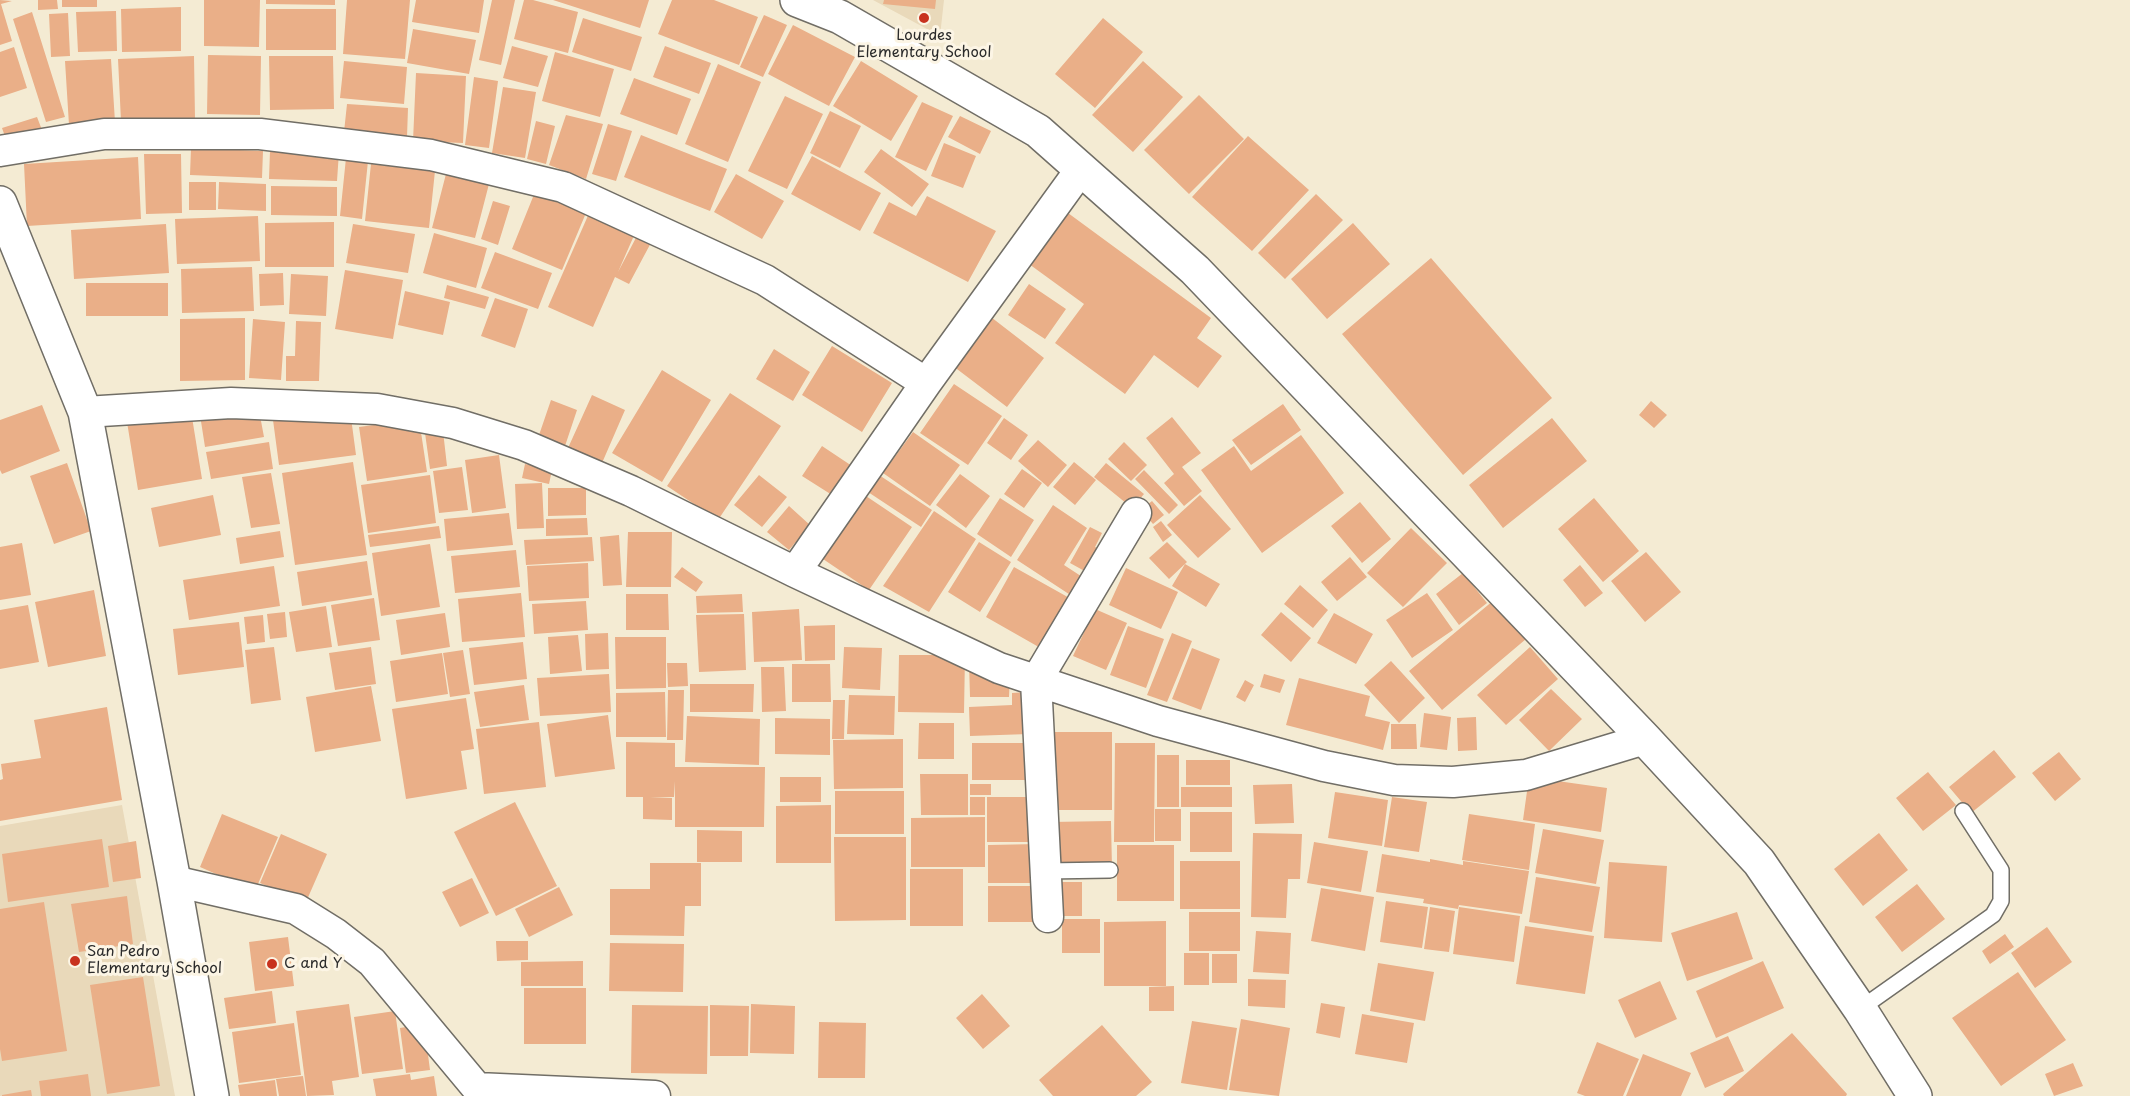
<!DOCTYPE html>
<html>
<head>
<meta charset="utf-8">
<style>
	body { margin:0 }
	canvas { display:block; background:#f4ebd3 }
</style>
</head>
<body>
<canvas width="2130" height="1096"></canvas>
<script>
const g = document.querySelector('canvas').getContext('2d');
g.lineJoin = 'round';
function fill(path, color) { g.fillStyle = color; g.fill(path, 'evenodd'); }
const shape = rows => new Path2D(rows.map(r => 'M' + r).join(''));
function stroke(path, color, width, dash) { g.strokeStyle = color; g.lineWidth = width; g.lineCap = dash ? 'butt' : 'round'; g.setLineDash(dash || []); g.stroke(path); }
function write(font, color, halo, rows, align = 'center') {
  g.font = font + ' "Playpen Sans",sans-serif'; g.lineWidth = 6; g.setLineDash([]); g.textBaseline = 'middle'; g.strokeStyle = halo; g.fillStyle = color; for (const [text, x, y, turn = 0] of rows) {
    g.save(); g.translate(x, y); g.rotate((+turn || 0) * Math.PI / 180); g.textAlign = isNaN(turn) ? turn : align; if (halo) g.strokeText(text, 0, 0); g.fillText(text, 0, 0); g.restore();
  }
}
fill(shape([
	[873,0,944,0,940,36],
	[122,805,175,1096,0,1096,0,826]
]), '#e9d9ba');
fill(shape([
	[0,0,12,1,1,4,12,41,0,45],
	[38,0,57,0,58,9,38,10],
	[62,0,97,0,97,7,62,7],
	[204,0,260,0,259,47,204,46],
	[266,0,335,0,335,5,266,4],
	[347,0,410,0,405,59,343,54],
	[416,0,484,0,479,33,412,22],
	[492,0,515,0,501,65,479,60],
	[524,0,533,0,578,12,568,53,514,39],
	[553,0,649,0,640,28],
	[672,0,714,0,758,17,739,65,658,34],
	[884,0,936,0,935,9,883,4],
	[181,7,181,51,122,52,121,9],
	[266,9,336,9,336,50,266,50],
	[116,11,117,51,78,52,76,12],
	[32,12,65,117,46,122,13,19],
	[68,13,70,56,51,57,49,14],
	[764,15,787,25,763,77,740,67],
	[583,18,642,37,631,71,572,52],
	[1103,18,1143,52,1095,108,1055,74],
	[793,25,855,57,829,106,768,74],
	[413,29,476,40,469,74,407,63],
	[512,46,548,56,538,87,503,78],
	[665,46,711,63,699,94,653,77],
	[14,47,27,88,0,97,0,52],
	[555,52,614,69,600,117,542,101],
	[208,55,261,56,260,115,207,114],
	[194,56,195,119,121,121,118,59],
	[269,56,333,56,334,109,270,110],
	[111,59,115,122,69,125,65,61],
	[344,61,407,67,404,104,340,98],
	[861,61,918,96,891,141,833,106],
	[1143,61,1183,97,1133,152,1092,115],
	[718,64,761,82,728,162,685,144],
	[416,73,466,76,463,143,413,141],
	[474,77,498,81,489,148,465,145],
	[634,78,691,99,677,135,620,114],
	[503,87,536,92,525,158,492,153],
	[1199,95,1244,139,1189,194,1144,150],
	[785,96,823,114,787,189,748,171],
	[922,102,953,116,926,171,895,157],
	[347,104,408,108,407,137,344,132],
	[830,111,861,126,840,168,810,153],
	[566,115,603,124,586,179,549,165],
	[960,116,991,131,980,154,948,137],
	[37,117,42,130,7,142,2,128],
	[536,121,555,126,546,164,527,159],
	[608,124,632,131,616,181,592,174],
	[641,135,727,169,710,211,624,177],
	[1248,136,1309,190,1252,251,1192,197],
	[944,143,976,156,963,188,931,176],
	[191,148,263,151,262,178,190,175],
	[881,149,929,184,912,207,864,172],
	[270,151,339,152,337,181,269,179],
	[144,154,181,154,182,213,146,214],
	[812,156,881,193,860,231,791,194],
	[138,157,141,219,27,226,24,164],
	[346,158,368,161,362,219,340,216],
	[371,164,435,171,429,228,365,221],
	[446,174,489,184,475,238,432,228],
	[736,174,784,201,762,239,714,212],
	[189,182,216,182,216,210,189,210],
	[219,182,266,184,266,211,218,209],
	[271,186,337,187,337,216,271,215],
	[535,192,586,213,562,270,512,249],
	[1316,194,1343,220,1285,279,1258,253],
	[927,196,996,231,968,282,873,233,889,202,916,216],
	[493,201,510,206,498,245,481,239],
	[590,211,636,231,618,272,639,232,653,239,629,284,615,277,593,327,548,307],
	[1068,213,1211,318,1197,338,1222,356,1198,388,1154,355,1125,394,1055,343,1084,304,1029,264],
	[258,216,260,261,177,264,175,219],
	[334,222,334,267,265,267,265,223],
	[1353,223,1390,264,1327,319,1291,279],
	[166,224,169,273,74,279,71,230],
	[353,224,415,234,408,273,346,263],
	[434,233,487,248,476,288,423,273],
	[495,252,552,273,538,309,481,288],
	[1431,258,1552,398,1463,475,1342,334],
	[252,267,254,311,182,313,181,269],
	[345,270,403,280,393,339,335,329],
	[283,273,284,305,260,306,259,274],
	[291,274,328,276,326,316,289,314],
	[86,283,168,283,168,316,86,316],
	[1029,284,1066,309,1045,339,1008,315],
	[447,285,489,297,485,309,444,298],
	[405,291,450,302,443,335,398,325],
	[495,298,528,309,515,348,481,336],
	[987,314,1044,358,1007,407,949,363],
	[245,318,245,380,180,381,180,319],
	[253,319,285,322,281,380,249,378],
	[296,321,321,322,319,381,286,381,286,356,295,356],
	[832,346,892,383,862,432,802,395],
	[774,349,810,372,793,401,756,379],
	[662,370,711,400,662,482,612,453],
	[954,384,1002,416,968,465,920,433],
	[730,393,781,426,718,520,667,486],
	[592,395,625,410,602,463,568,448],
	[551,400,577,410,565,446,538,438],
	[1651,401,1667,415,1654,428,1639,415],
	[1283,404,1301,430,1251,465,1232,440],
	[42,405,60,451,2,474,0,470,0,420],
	[258,405,264,437,205,447,200,415],
	[350,410,356,455,279,465,273,420],
	[191,411,202,479,138,490,127,422],
	[1172,417,1201,453,1182,467,1202,491,1184,506,1164,483,1174,474,1146,438],
	[1004,418,1028,435,1011,460,987,443],
	[1552,418,1587,461,1503,528,1469,485],
	[419,419,427,472,367,481,359,427],
	[443,431,447,466,430,469,425,433],
	[913,432,960,465,930,506,883,473],
	[1301,435,1344,493,1262,553,1201,470,1234,446,1251,471],
	[1038,440,1067,465,1048,487,1018,461],
	[269,442,273,469,211,479,206,452],
	[1124,442,1147,465,1131,481,1108,459],
	[822,446,852,466,832,495,802,476],
	[499,455,506,508,472,513,465,460],
	[353,462,367,555,295,565,282,473],
	[1074,462,1096,480,1075,505,1053,487],
	[67,463,91,531,54,544,30,476],
	[1106,463,1144,494,1132,508,1094,477],
	[525,464,552,470,549,484,522,478],
	[462,467,468,510,439,513,433,471],
	[1022,469,1042,483,1024,508,1004,494],
	[1144,470,1178,505,1169,514,1135,479],
	[271,473,280,524,251,528,242,477],
	[960,474,990,496,966,528,936,505],
	[430,475,436,523,368,533,361,485],
	[759,475,787,497,762,527,734,505],
	[879,475,932,510,921,527,868,492],
	[542,483,544,528,517,529,515,484],
	[548,488,586,488,586,515,548,516],
	[863,494,912,527,869,590,820,557],
	[213,495,221,535,159,547,151,508],
	[1200,495,1231,529,1198,558,1167,525],
	[1000,498,1034,520,1011,557,977,534],
	[1594,498,1639,551,1603,582,1558,529],
	[1152,501,1164,515,1153,524,1141,510],
	[1360,502,1391,539,1362,563,1331,526],
	[1053,505,1087,528,1064,565,1090,582,1078,600,1017,560],
	[789,506,810,525,789,550,767,532],
	[934,511,976,539,929,612,883,586],
	[509,513,513,545,447,551,444,519],
	[587,518,588,535,546,536,546,519],
	[1161,521,1172,535,1163,542,1153,527],
	[439,526,441,538,370,547,368,535],
	[1090,527,1102,533,1095,547,1102,550,1090,574,1070,563],
	[1411,528,1447,563,1403,607,1367,573],
	[280,531,284,557,240,564,236,538],
	[628,532,672,532,671,587,626,587],
	[619,535,622,585,603,586,600,537],
	[592,537,594,561,526,565,524,540],
	[979,542,1011,562,980,612,948,592],
	[1167,542,1187,562,1169,579,1149,558],
	[22,543,31,595,0,600,0,547],
	[430,544,440,607,381,616,372,553],
	[516,550,520,587,455,593,451,556],
	[1646,552,1681,592,1645,622,1611,581],
	[1350,557,1367,577,1337,601,1321,582],
	[367,561,372,595,302,606,297,572],
	[588,563,589,598,529,601,527,566],
	[1185,564,1220,584,1206,607,1172,586],
	[1580,565,1603,593,1585,607,1563,580],
	[274,566,280,606,189,620,183,580],
	[682,567,703,582,696,592,674,577],
	[1014,567,1073,600,1044,650,986,617],
	[1126,568,1178,592,1161,629,1109,605],
	[1463,573,1487,603,1459,625,1436,594],
	[1300,585,1328,610,1313,628,1284,604],
	[94,590,106,656,48,667,35,602],
	[521,593,525,637,462,642,458,599],
	[1427,593,1453,630,1412,658,1386,620],
	[626,594,668,594,669,630,626,630],
	[742,594,743,612,697,613,696,596],
	[374,598,380,640,338,646,331,605],
	[1494,600,1526,639,1442,710,1409,671],
	[586,601,588,630,534,634,532,604],
	[28,605,39,662,0,669,0,610],
	[326,606,332,647,296,652,289,612],
	[799,609,802,660,754,662,752,612],
	[1095,609,1127,623,1106,670,1073,656],
	[285,612,287,637,270,639,267,614],
	[1281,612,1311,638,1291,662,1261,635],
	[445,613,450,647,401,655,396,620],
	[1334,613,1373,634,1356,664,1317,643],
	[744,614,746,670,699,672,696,615],
	[263,615,265,642,247,644,244,617],
	[239,622,244,667,178,675,173,629],
	[835,625,835,660,805,661,804,626],
	[1128,626,1164,639,1146,688,1110,675],
	[608,633,609,669,586,670,585,634],
	[1172,633,1192,641,1167,702,1147,695],
	[578,635,582,671,550,674,548,637],
	[615,637,666,637,666,688,616,689],
	[523,642,527,679,474,685,469,648],
	[274,647,281,700,251,704,245,650],
	[371,647,376,684,335,690,329,653],
	[844,647,882,648,880,690,842,688],
	[1530,647,1558,679,1506,725,1477,695],
	[1192,648,1220,659,1201,710,1172,699],
	[463,650,470,694,450,697,443,653],
	[442,653,448,694,396,702,390,661],
	[899,655,965,655,964,713,898,712],
	[1391,661,1425,698,1399,723,1364,685],
	[969,662,1010,675,1009,697,970,697],
	[667,663,687,663,688,686,668,687],
	[792,664,830,664,831,702,792,702],
	[761,667,784,667,786,711,762,712],
	[609,674,611,712,540,716,537,678],
	[1264,674,1285,680,1280,693,1260,687],
	[1299,678,1370,696,1365,716,1390,722,1383,750,1286,725],
	[1245,680,1254,685,1245,702,1236,697],
	[690,684,754,684,753,712,690,712],
	[524,685,529,720,480,727,474,692],
	[371,686,381,741,315,752,306,697],
	[1551,689,1582,719,1549,751,1519,720],
	[668,690,684,690,683,740,667,740],
	[665,692,666,737,616,737,616,693],
	[1027,692,1029,734,970,736,969,707,1012,705,1012,693],
	[849,695,895,696,894,735,847,734],
	[466,698,474,749,461,751,467,789,406,799,392,709],
	[833,700,845,700,844,739,832,739],
	[107,707,122,800,0,821,0,780,3,779,1,764,41,758,34,720],
	[1424,713,1451,717,1447,750,1420,747],
	[608,715,615,769,555,777,547,724],
	[687,716,760,719,759,765,685,762],
	[1476,717,1477,750,1458,751,1457,718],
	[775,718,830,719,830,755,775,754],
	[539,722,546,787,484,794,476,729],
	[919,723,954,723,954,759,918,759],
	[1391,724,1416,724,1417,749,1391,749],
	[1047,732,1112,732,1112,810,1047,810],
	[903,739,903,788,834,789,833,740],
	[626,742,675,743,675,767,765,767,764,827,675,827,675,781,674,797,650,797,672,798,672,820,643,819,643,797,626,797],
	[972,743,1029,743,1029,780,972,780],
	[1115,743,1155,743,1154,842,1114,842],
	[1994,750,2016,777,1971,813,1949,787],
	[2059,752,2081,779,2055,801,2032,773],
	[1157,755,1179,755,1179,807,1157,807],
	[1186,760,1230,760,1230,785,1186,785],
	[1928,772,1956,805,1923,831,1896,798],
	[920,774,968,774,968,815,921,815],
	[780,777,821,777,821,802,780,802],
	[1529,777,1607,788,1601,832,1523,820],
	[970,784,991,784,991,795,970,795],
	[1292,784,1294,823,1255,824,1253,785],
	[1181,787,1232,787,1232,807,1181,807],
	[835,791,904,791,904,834,835,834],
	[1335,792,1388,800,1382,846,1328,838],
	[970,797,985,797,985,815,970,815],
	[987,797,1038,797,1038,842,987,842],
	[1392,797,1427,802,1419,852,1384,847],
	[515,802,557,886,496,916,454,832],
	[831,805,831,863,776,863,776,806],
	[1155,809,1181,809,1181,841,1155,841],
	[1190,812,1232,812,1232,852,1190,852],
	[222,814,278,837,255,891,200,867],
	[1469,814,1535,824,1529,870,1462,860],
	[985,817,985,867,911,867,911,818],
	[1111,821,1112,869,1051,869,1050,822],
	[1543,829,1604,840,1596,884,1535,873],
	[697,830,742,831,742,862,697,862],
	[1253,833,1302,834,1300,879,1288,879,1286,918,1251,917],
	[1879,833,1908,870,1863,906,1834,869],
	[281,834,327,854,306,902,260,883],
	[834,837,906,837,906,920,835,921],
	[102,839,109,887,8,902,2,854],
	[136,841,141,878,113,882,108,846],
	[1314,842,1368,851,1361,892,1307,883],
	[1039,844,1039,883,988,883,988,845],
	[1117,845,1174,845,1174,901,1117,901],
	[1382,854,1430,862,1430,859,1463,865,1463,861,1529,871,1522,914,1459,905,1458,909,1423,903,1424,899,1376,892],
	[1180,861,1240,861,1240,909,1180,909],
	[1609,862,1667,866,1662,942,1604,938],
	[650,863,701,863,701,906,685,906,684,936,610,935,610,889,650,889],
	[910,869,963,869,963,926,910,926],
	[1536,877,1600,887,1592,932,1529,922],
	[472,878,489,913,460,927,442,892],
	[1050,882,1082,882,1082,916,1050,916],
	[1917,884,1945,919,1902,952,1875,917],
	[988,886,1041,886,1041,922,988,922],
	[559,887,573,915,529,937,515,909],
	[1321,888,1374,897,1365,951,1311,941],
	[127,896,133,944,79,952,71,904],
	[1386,901,1428,907,1422,948,1380,942],
	[44,902,67,1051,2,1061,0,1049,0,909],
	[1430,907,1455,911,1449,952,1424,949],
	[1459,907,1520,916,1514,962,1453,954],
	[1189,912,1240,912,1240,951,1189,951],
	[1737,912,1753,959,1687,981,1671,933],
	[1062,919,1100,919,1100,953,1062,953],
	[1166,921,1166,986,1104,986,1104,922],
	[1525,926,1594,936,1585,994,1516,984],
	[2047,927,2072,962,2035,988,2011,953],
	[1256,931,1291,933,1289,974,1253,972],
	[2005,934,2014,947,1990,964,1982,951],
	[288,937,294,986,255,991,249,942],
	[496,941,528,941,528,960,497,961],
	[610,943,684,944,683,992,609,991],
	[1184,953,1209,953,1209,985,1184,985],
	[1212,954,1237,954,1237,983,1212,983],
	[583,961,583,986,521,986,521,962],
	[1763,961,1784,1008,1716,1038,1696,991],
	[1378,963,1434,972,1425,1021,1370,1011],
	[2018,972,2066,1040,2001,1086,1952,1018],
	[143,977,160,1086,107,1094,90,985],
	[1248,979,1286,980,1285,1008,1248,1006],
	[1660,981,1677,1019,1635,1038,1618,1000],
	[1174,986,1174,1011,1149,1011,1149,987],
	[524,988,586,988,586,1044,524,1044],
	[272,991,276,1023,229,1029,224,998],
	[982,994,1010,1026,983,1049,956,1018],
	[1321,1003,1345,1007,1340,1038,1316,1033],
	[349,1004,359,1077,332,1081,334,1095,307,1096,296,1011],
	[751,1004,795,1006,794,1054,750,1053],
	[632,1005,708,1006,707,1074,631,1073],
	[710,1005,749,1006,748,1056,710,1056],
	[395,1011,403,1069,362,1074,354,1017],
	[1362,1014,1414,1023,1407,1063,1355,1054],
	[1241,1019,1290,1028,1279,1096,1229,1090],
	[1192,1021,1237,1028,1227,1090,1181,1083],
	[819,1022,866,1023,865,1078,818,1078],
	[294,1023,301,1075,239,1083,232,1032],
	[424,1024,430,1070,406,1073,400,1028],
	[1102,1025,1152,1082,1136,1096,1053,1096,1039,1080],
	[1792,1033,1847,1094,1846,1096,1724,1096,1723,1094],
	[1728,1036,1744,1071,1705,1088,1690,1053],
	[1597,1042,1639,1059,1623,1096,1585,1096,1577,1093],
	[1643,1054,1691,1073,1681,1096,1626,1096],
	[2073,1063,2083,1086,2054,1096,2045,1074],
	[88,1074,91,1096,41,1096,39,1081],
	[410,1074,411,1080,434,1076,437,1096,376,1096,373,1079],
	[303,1076,306,1096,279,1096,276,1079],
	[275,1080,277,1096,240,1096,238,1085],
	[31,1090,32,1096,2,1096,2,1095]
]), '#eaaf88');
const service = shape([
	[1046,871,1110,870],
	[1860,1009,1993,915,2001,901,2001,870,1963,811]
]);
const minor = shape([
	[0,151,104,134,260,134,431,155,563,187,765,280,926,383],
	[85,412,231,403,377,409,453,423,524,445,631,491,795,572,999,668,1158,721,1324,766,1394,780,1453,782,1526,775,1645,739],
	[795,572,926,383,1081,169],
	[174,881,296,909,336,934,372,962,477,1088,655,1096],
	[1048,917,1036,681,1136,513]
]);
const tertiary = shape([
	[797,0,840,17,1038,131,1195,270,1645,739,1759,862,1860,1009,1915,1096],
	[0,203,85,412,174,881,212,1096]
]);
stroke(service, '#716e66', 18);
stroke(minor, '#716e66', 33);
stroke(tertiary, '#716e66', 36);
stroke(service, '#fff', 15);
stroke(minor, '#fff', 30);
stroke(tertiary, '#fff', 33);
for (const [x, y, r, color] of [
	[924,18,6,"#c8321e"],
	[75,961,6,"#c8321e"],
	[272,964,6,"#c8321e"]
]) { const dot = new Path2D(); dot.arc(x, y, r, 0, 2 * Math.PI); g.fillStyle = color; g.fill(dot); stroke(dot, '#fcf5e5', 2); }
write('15px', '#2b2b2b', '#fcf5e5', [
	["Lourdes",924,36,"center"],
	["Elementary School",924,53,"center"],
	["San Pedro",87,952],
	["Elementary School",87,969],
	["C and Y",284,964]
], 'left');
</script>
</body>
</html>
